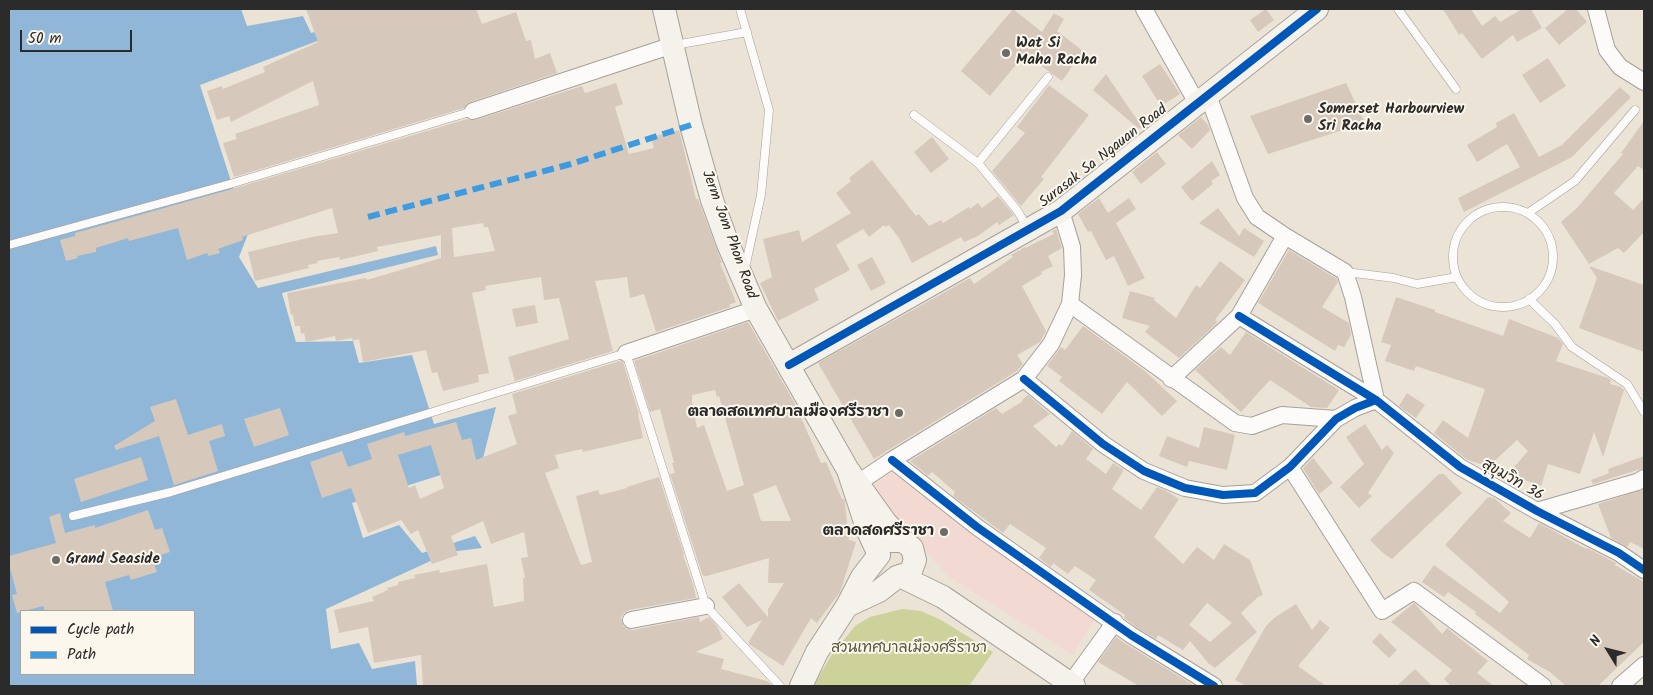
<!DOCTYPE html>
<html>
<head>
<meta charset="utf-8">
<style>
	body { margin:0 }
	#map { position:relative; width:1653px; height:695px; overflow:hidden; background:#ebe3d6; font-family:Kalam,sans-serif }
	canvas { display:block }
	.frame { position:absolute; inset:0; border:10px solid #2b2b2b; pointer-events:none }
	.legend { position:absolute; left:20px; top:610px; width:175px; height:65px; box-sizing:border-box; background:#fbf7ec; border:1px solid #a8a59f; margin:0; padding:6px 9px; list-style:none; font-size:15px; color:#2b2b2b }
	.legend li { display:flex; align-items:center; gap:10px; height:25px }
	.legend b { width:25px; border:1px solid #a8a59f }
	.north { position:absolute; left:1583px; top:625px; width:50px; height:50px; -webkit-text-stroke:4px #fbf7ec; paint-order:stroke; rotate:306deg; font-size:14px; font-weight:700; line-height:20px; text-align:center; color:#2b2b2b }
	.north::after { content:''; display:block; margin:auto; width:18px; height:22px; background:#2b2b2b; clip-path:polygon(50% 0,100% 100%,50% 72%,0 100%) }
	.scale { position:absolute; left:20px; top:30px; width:112px; height:22px; box-sizing:border-box; border:2px solid #2b2b2b; border-top:0; padding-left:6px; font-size:15px; line-height:18px; white-space:nowrap; color:#2b2b2b; -webkit-text-stroke:4px #fbf7ec; paint-order:stroke }
</style>
</head>
<body>
<div id="map">
<canvas width="1653" height="695"></canvas>
<div class="frame"></div>
<ul class="legend">
<li><b style="height:6px;background:#0057b8"></b>Cycle path</li>
<li><b style="height:6px;background:#3d9ce1"></b>Path</li>
</ul>
<div class="north">N</div>
<div class="scale">50 m</div>
</div>
<script>
const g = document.querySelector('canvas').getContext('2d');
g.lineJoin = 'round';
function fill(path, color) { g.fillStyle = color; g.fill(path, 'evenodd'); }
const shape = rows => new Path2D(rows.map(r => 'M' + r).join(''));
function stroke(path, color, width, dash) { g.strokeStyle = color; g.lineWidth = width; g.lineCap = dash ? 'butt' : 'round'; g.setLineDash(dash || []); g.stroke(path); }
function write(font, color, halo, rows, align = 'center') {
  g.font = font + ' Kalam,"Playpen Sans Thai",sans-serif'; g.lineWidth = 4; g.setLineDash([]); g.textBaseline = 'middle'; g.strokeStyle = halo; g.fillStyle = color; for (const [text, x, y, turn = 0] of rows) {
    g.save(); g.translate(x, y); g.rotate((+turn || 0) * Math.PI / 180); g.textAlign = isNaN(turn) ? turn : align; if (halo) g.strokeText(text, 0, 0); g.fillText(text, 0, 0); g.restore();
  }
}
fill(shape([
	[894,470,1095,618,1073,655,948,576,869,488]
]), '#f2d9d1');
fill(shape([
	[902,609,921,611,941,620,993,652,969,686,813,686,831,656,855,626,870,617]
]), '#ccd299');
fill(shape([
	[9,9,241,9,247,26,303,16,311,33,333,27,320,40,200,85,248,234,239,257,258,288,436,246,438,255,282,293,296,342,353,341,359,363,412,355,434,424,496,407,482,462,352,503,363,538,399,525,422,553,475,536,482,548,450,552,326,609,331,649,359,643,372,669,415,661,417,686,9,686],
	[21,611,194,611,194,674,21,674]
]), '#90b7d8');
fill(shape([
	[306,9,476,9,482,24,516,12,526,41,531,40,535,59,550,53,557,73,470,102,464,108,234,177,223,143,237,139,235,134,319,105,313,81,231,122,229,116,217,120,207,91,222,86,223,89,265,72,263,67,318,42],
	[1013,9,1042,32,1054,13,1064,19,1057,31,1083,51,1062,81,1025,54,990,96,961,71],
	[1266,9,1274,20,1258,32,1250,20],
	[1443,9,1471,9,1482,26,1495,16,1500,22,1522,9,1531,9,1542,28,1517,42,1513,35,1482,59,1462,33,1459,35],
	[1568,9,1576,9,1587,22,1559,45,1545,28],
	[1548,58,1566,86,1540,103,1522,75],
	[1160,64,1180,94,1161,106,1142,76],
	[1106,74,1142,127,1139,129,1093,90],
	[616,83,623,104,615,107,629,154,654,148,651,137,679,130,696,199,698,199,722,263,720,263,736,302,729,305,730,307,656,332,644,294,630,298,627,277,595,281,613,351,515,381,508,357,569,339,559,298,544,300,541,277,485,286,486,290,472,293,489,373,478,375,479,382,443,391,437,372,432,373,426,350,363,362,359,339,353,341,352,338,336,341,335,336,306,342,304,333,301,334,300,326,295,326,293,314,291,315,287,293,366,278,367,280,441,258,441,235,377,247,378,251,340,260,339,257,317,261,318,263,308,265,309,268,255,281,248,252,312,237,338,233,332,208,242,237,243,240,218,249,220,253,208,256,207,253,187,260,178,228,129,241,128,238,96,248,96,252,77,256,78,258,66,261,60,240,75,236,75,233,232,189,467,119,476,120,582,86,585,93],
	[483,223,484,227,488,227,495,251,454,257,452,228],
	[1346,83,1365,123,1268,154,1250,116],
	[1049,85,1089,115,1041,177,1044,179,1021,206,992,171,1025,133,1017,127],
	[1620,87,1631,97,1572,157,1464,212,1458,198,1520,167,1507,144,1477,162,1467,145,1497,127,1496,123,1514,113,1539,157,1562,145],
	[1201,117,1208,125,1210,130,1192,149,1178,135],
	[1644,121,1644,170,1638,166,1614,193,1633,210,1644,198,1644,232,1624,253,1618,248,1589,264,1561,222,1577,208,1623,154,1621,153],
	[932,137,949,159,931,173,914,152],
	[1157,152,1166,164,1141,184,1132,172],
	[872,160,916,216,919,214,929,226,941,220,943,223,969,207,970,209,978,203,982,208,998,196,1014,215,999,225,997,222,978,236,964,242,961,237,912,263,899,238,889,225,886,227,884,225,869,237,863,229,836,245,850,270,814,289,819,300,778,321,760,283,772,277,763,239,799,230,802,242,851,213,836,193,851,181,849,178],
	[1212,161,1220,175,1211,181,1213,184,1192,201,1181,187],
	[1099,198,1108,213,1129,198,1136,209,1116,223,1145,278,1128,286,1114,256,1106,260,1091,231,1088,232,1078,214],
	[1218,208,1239,236,1244,228,1264,241,1254,257,1199,223],
	[1056,229,1062,248,1048,256,1053,266,1041,272,1042,274,1022,286,1046,331,1040,342,1017,355,1023,364,1017,371,874,459,818,363,970,278,974,284,1013,257,1011,255,1025,247,1025,248,1054,234,1052,231],
	[1289,250,1337,279,1338,282,1322,307,1349,323,1351,335,1344,347,1338,345,1335,351,1258,303],
	[872,257,886,283,871,291,857,265],
	[1220,261,1245,280,1215,320,1217,321,1216,324,1179,358,1145,332,1150,326,1122,318,1130,291,1155,298,1154,300,1176,318,1196,285,1200,288],
	[1589,266,1644,285,1644,352,1579,328,1597,278],
	[1396,297,1435,310,1435,312,1503,336,1509,319,1558,338,1563,344,1556,361,1608,378,1611,380,1610,384,1621,387,1624,390,1603,457,1594,432,1580,474,1548,464,1541,486,1508,474,1528,451,1517,440,1488,467,1466,459,1434,433,1443,420,1468,438,1485,389,1416,366,1414,371,1385,361,1391,345,1381,342],
	[535,305,538,323,516,327,512,309],
	[748,322,794,402,821,463,826,462,842,499,844,499,845,504,849,540,856,542,840,592,817,623,811,618,783,666,749,644,749,641,762,620,747,627,722,597,739,583,768,617,768,609,784,583,768,583,769,558,707,576,704,576,702,574,670,474,675,473,672,463,674,463,660,409,650,412,634,361],
	[715,390,717,397,719,396,744,485,727,491,704,425,697,428,692,402,692,395],
	[776,485,791,521,761,521,753,494],
	[1083,326,1145,371,1177,401,1162,416,1127,382,1102,414,1059,381,1062,377,1047,366,1061,347,1065,350],
	[1246,332,1339,390,1327,408,1311,407,1270,380,1241,412,1195,370,1221,347,1230,355],
	[620,361,623,362,639,414,638,414,643,438,583,452,582,449,555,455,559,468,545,473,581,565,592,562,576,496,598,490,600,495,627,488,627,487,659,477,684,554,683,555,693,584,696,598,629,610,624,613,621,617,623,626,627,629,633,630,699,617,700,622,709,617,717,626,723,639,696,652,724,659,721,669,767,681,773,686,442,686,442,685,423,686,421,655,374,663,368,627,339,633,334,610,374,601,372,597,388,590,387,588,398,585,398,582,415,578,414,575,439,570,440,573,487,564,494,607,524,601,523,578,525,578,521,558,528,557,524,532,491,544,483,521,451,536,458,555,432,564,418,530,411,534,401,520,368,533,351,488,322,498,310,462,342,451,348,467,372,459,367,444,404,432,405,436,456,422,462,440,471,438,476,460,517,444,508,416,517,413,512,394],
	[431,445,444,488,420,499,415,485,409,488,398,455],
	[1407,393,1425,405,1416,418,1399,406],
	[1028,395,1050,414,1033,426,1056,447,1059,444,1062,446,1072,431,1093,449,1086,459,1106,474,1113,463,1124,470,1112,489,1141,510,1157,487,1168,492,1179,499,1154,537,1183,564,1197,547,1214,560,1224,544,1250,560,1263,595,1258,597,1241,613,1257,632,1215,668,1209,664,1190,641,1183,650,1158,635,1156,639,1136,627,1124,618,1125,615,1089,590,1096,580,1075,566,1068,574,1053,563,1051,567,1039,558,1046,548,1010,524,1003,533,953,496,955,492,932,472,928,476,910,461,996,408,1002,414,1023,401,1022,400],
	[1207,603,1232,623,1210,642,1189,625],
	[176,399,188,435,222,424,225,436,209,441,218,471,174,485,159,436,116,450,114,446,155,421,150,407],
	[280,408,289,435,254,447,244,419],
	[1365,424,1382,450,1387,445,1394,453,1368,493,1372,496,1359,508,1340,487,1364,464,1346,437],
	[1204,427,1235,435,1227,470,1189,461,1187,467,1159,456,1167,436,1199,448],
	[1644,456,1644,468,1593,484,1591,480,1609,473,1608,469],
	[141,457,148,480,81,502,74,479],
	[1313,458,1333,483,1319,494,1303,468],
	[1439,474,1444,474,1462,493,1392,559,1383,553,1370,540],
	[1644,489,1644,549,1630,542,1627,547,1611,538,1598,504],
	[1488,497,1494,498,1511,513,1503,521,1530,538,1539,523,1586,549,1587,548,1614,562,1616,563,1615,565,1644,582,1644,642,1598,686,1566,686,1550,672,1527,659,1529,655,1475,614,1476,612,1448,592,1444,597,1422,582,1434,565,1500,613,1509,602,1445,545],
	[148,510,155,530,162,528,170,552,152,558,157,572,131,580,129,575,105,582,113,611,45,611,43,606,17,613,12,595,17,594,9,564,9,556,56,543,49,517,60,513,65,533,95,525,95,528],
	[1414,603,1442,634,1447,628,1488,661,1477,673,1494,686,1451,686,1444,679,1452,670,1391,622],
	[1296,604,1312,630,1320,620,1330,628,1298,666,1326,686,1247,686,1235,680,1266,626,1274,618],
	[1380,633,1397,650,1389,658,1372,642],
	[1116,637,1126,644,1195,686,1139,686,1098,662],
	[1415,669,1432,686,1397,686]
]), '#d7c8bc');
const lane = shape([
	[740,9,769,110,761,195,745,268],
	[1398,9,1456,89],
	[675,45,747,32],
	[914,115,978,163,1017,210,1027,227],
	[978,163,1048,77],
	'1453 257a50 50 0 1 1 100 0a50 50 0 1 1-100 0Z',
	[1528,213,1575,181,1635,110],
	[9,245,230,184,473,111],
	[1346,272,1394,278,1417,284,1457,277],
	[1529,299,1555,324,1572,347,1627,384,1644,412],
	[73,516,171,492,626,353,706,606,780,686]
]);
const street = shape([
	[1144,9,1197,103],
	[1596,9,1607,50,1620,67,1644,82],
	[1208,95,1245,198,1257,217,1285,236,1345,272,1353,297,1376,400],
	[473,111,673,45],
	[1070,304,1235,423,1252,426,1282,415,1336,419],
	[1239,316,1376,400,1460,467,1537,511,1619,553,1644,570],
	[626,353,756,309],
	[1024,379,1103,444,1144,471,1185,488,1223,495,1255,493,1290,467,1336,419,1355,408,1376,400],
	[1171,379,1239,316,1285,236],
	[892,460,977,527,1131,635,1214,686],
	[1290,467,1382,611,1414,591,1543,686],
	[858,483,892,460,1024,379,1051,344,1070,304,1073,275,1072,247,1061,211],
	[1537,511,1637,482,1644,478],
	[631,620,706,606],
	[1070,684,1115,622],
	[1620,686,1644,665]
]);
const secondary = shape([
	[664,9,691,125,712,200,728,244,756,309,848,470],
	[789,365,1061,211,1317,9],
	[900,576,943,597,1074,686],
	[847,606,879,591,897,577,906,574,911,571,915,560,912,548,903,541,891,541],
	[801,686,817,652,847,606,862,577,879,555,868,531,848,470,886,523,905,542]
]);
stroke(lane, '#a6a19a', 9);
stroke(street, '#a6a19a', 18);
stroke(secondary, '#a6a19a', 24);
stroke(lane, '#fcfbf9', 8);
stroke(street, '#fcfbf9', 16);
stroke(secondary, '#f5f1eb', 22);
stroke(shape([
	[368,217,571,164,691,125]
]), '#3d9ce1', 6, [12, 6]);
stroke(shape([
	[1239,316,1376,400,1460,467,1537,511,1619,553,1644,570],
	[789,365,1061,211,1317,9],
	[1024,379,1103,444,1144,471,1185,488,1223,495,1255,493,1290,467,1336,419,1355,408,1376,400],
	[892,460,977,527,1131,635,1214,686]
]), '#0057b8', 8);
for (const [x, y, r, color] of [
	[1006,53,5,"#6e6b67"],
	[1308,119,5,"#6e6b67"],
	[899,413,5,"#6e6b67"],
	[944,532,5,"#6e6b67"],
	[56,560,5,"#6e6b67"]
]) { const dot = new Path2D(); dot.arc(x, y, r, 0, 2 * Math.PI); g.fillStyle = color; g.fill(dot); stroke(dot, '#fbf7ec', 2); }
write('bold 15px', '#2b2b2b', '#fbf7ec', [
	["Wat Si",1016,44],
	["Maha Racha",1016,61],
	["Somerset Harbourview",1318,110],
	["Sri Racha",1318,127],
	["ตลาดสดเทศบาลเมืองศรีราชา",889,413,"right"],
	["ตลาดสดศรีราชา",934,532,"right"],
	["Grand Seaside",66,560]
], 'left');
write('15px', '#2b2b2b', '#fbf7ec', [
	["Surasak Sa Ngauan Road",1104,157,-38],
	["Jerm Jom Phon Road",728,235,70],
	["สุขุมวิท 36",1512,481,30]
]);
write('15px', '#54593d', '#fbf7ec', [
	["สวนเทศบาลเมืองศรีราชา",909,649]
]);
</script>
</body>
</html>
